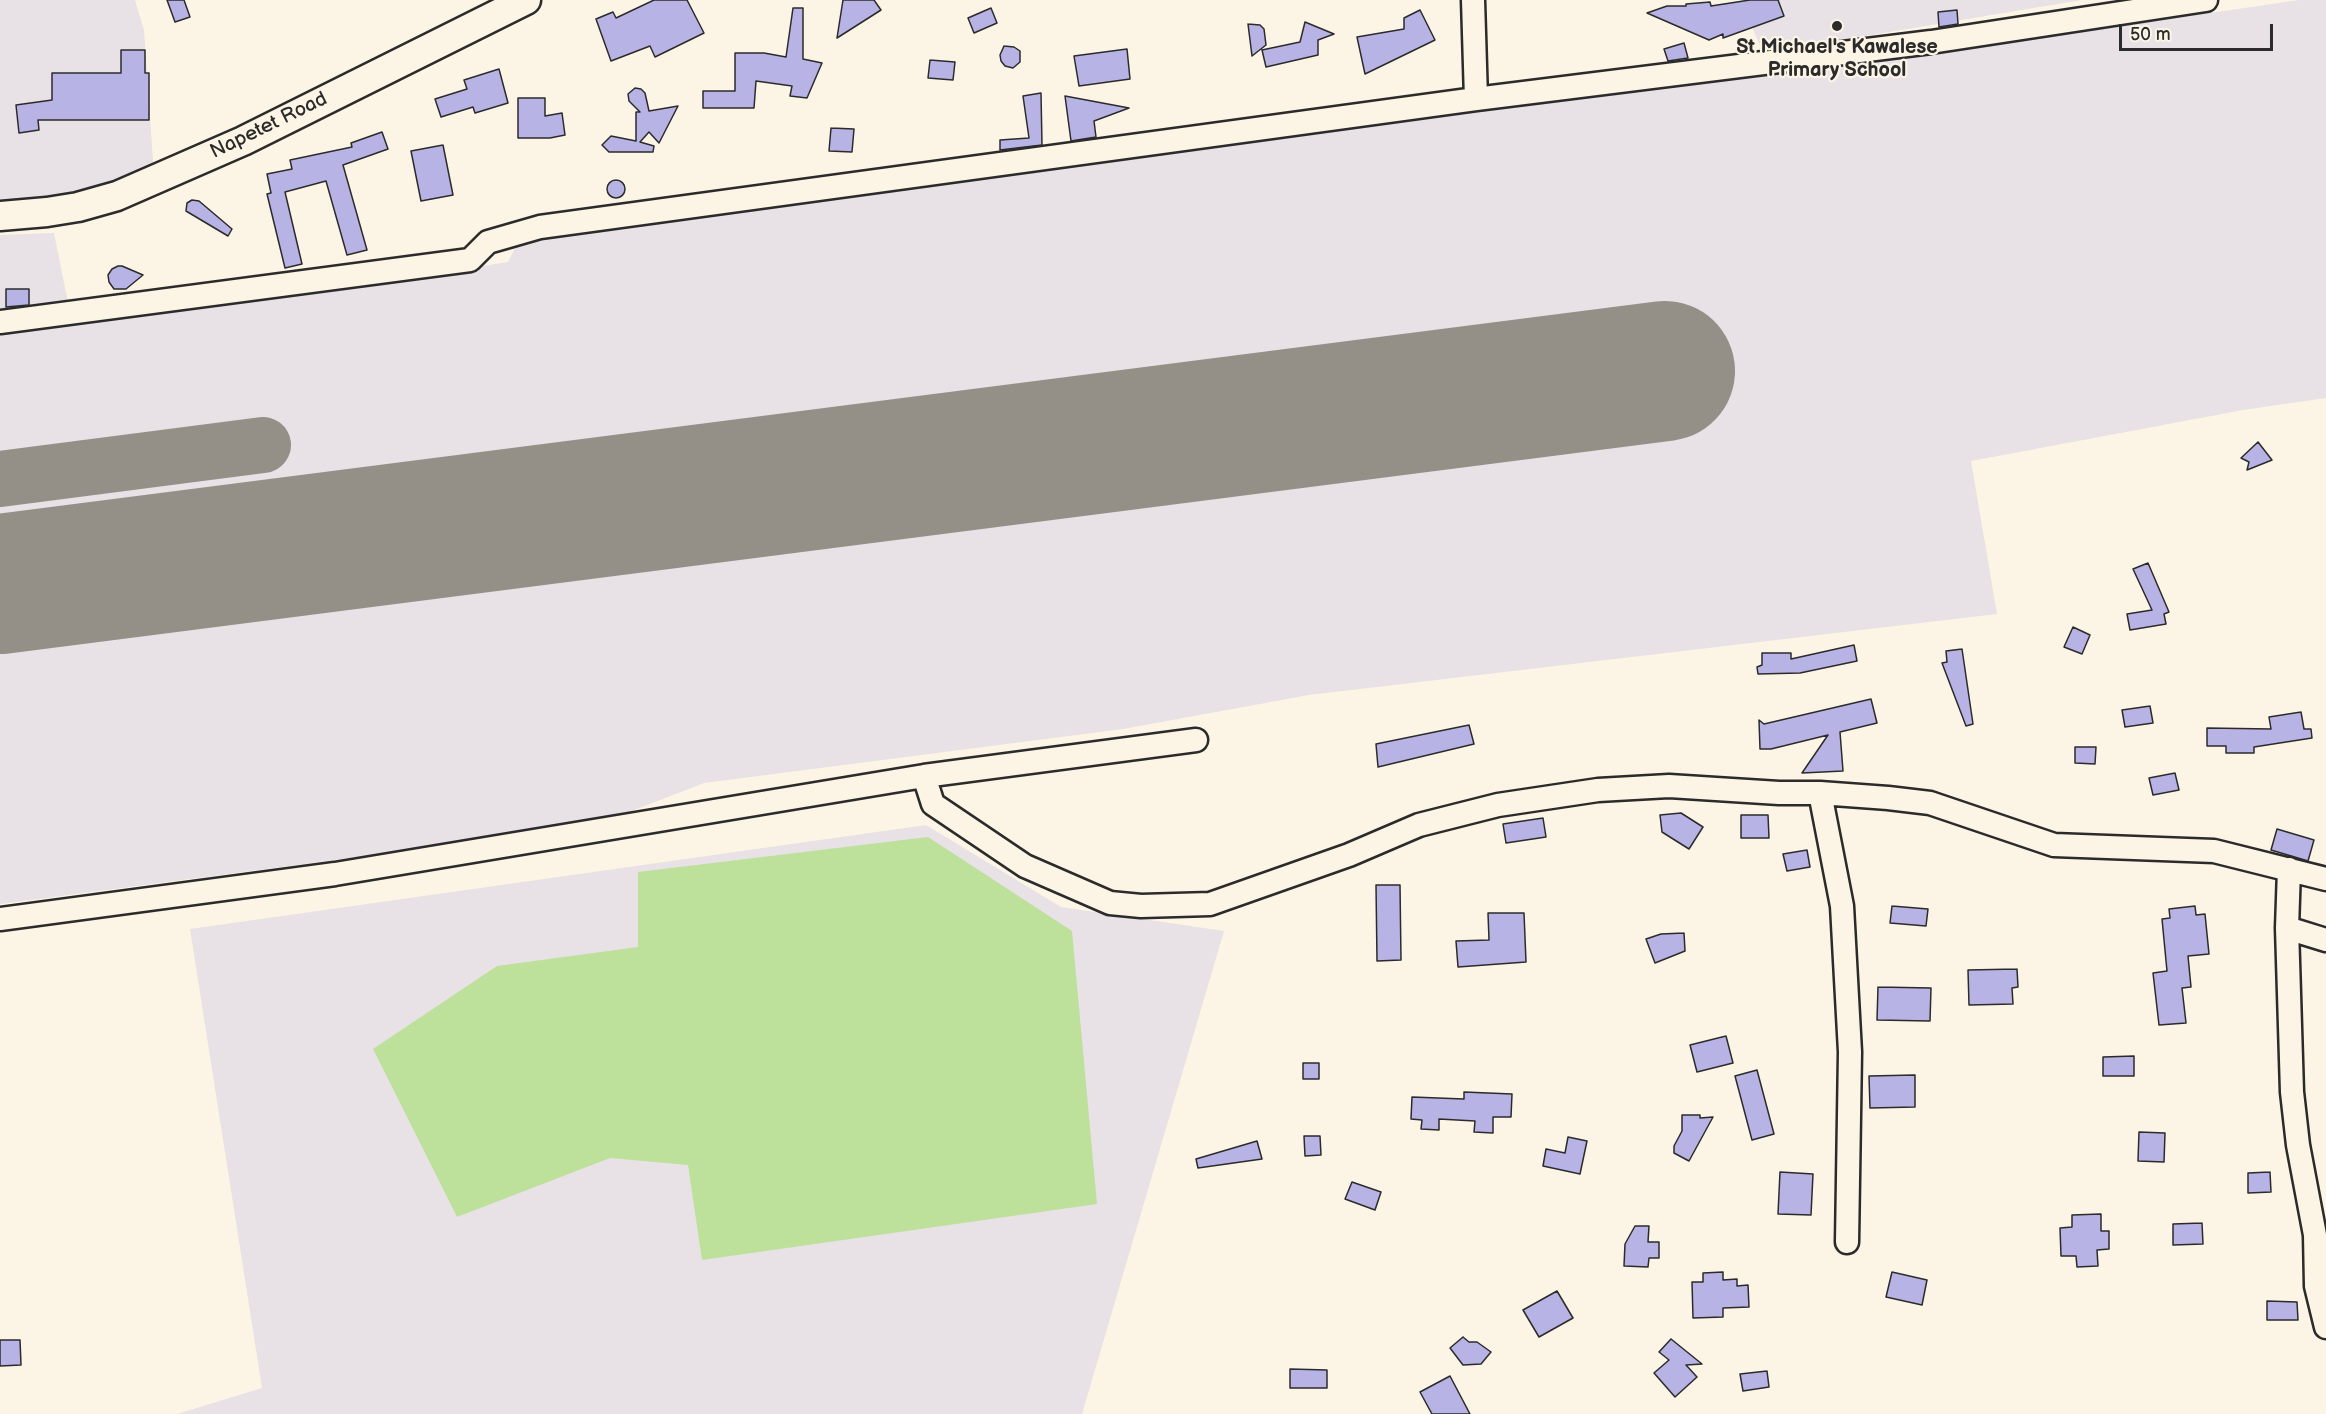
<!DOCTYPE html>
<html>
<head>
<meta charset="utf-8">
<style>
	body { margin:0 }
	#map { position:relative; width:2326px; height:1414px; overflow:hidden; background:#fcf5e5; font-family:"Balsamiq Sans",sans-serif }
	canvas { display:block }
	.scale { position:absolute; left:2119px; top:24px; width:154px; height:27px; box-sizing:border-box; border:3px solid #2b2b2b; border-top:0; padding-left:8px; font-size:18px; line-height:21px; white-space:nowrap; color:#2b2b2b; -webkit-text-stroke:4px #fcf5e5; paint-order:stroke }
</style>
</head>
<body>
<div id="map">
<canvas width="2326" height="1414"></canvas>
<div class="scale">50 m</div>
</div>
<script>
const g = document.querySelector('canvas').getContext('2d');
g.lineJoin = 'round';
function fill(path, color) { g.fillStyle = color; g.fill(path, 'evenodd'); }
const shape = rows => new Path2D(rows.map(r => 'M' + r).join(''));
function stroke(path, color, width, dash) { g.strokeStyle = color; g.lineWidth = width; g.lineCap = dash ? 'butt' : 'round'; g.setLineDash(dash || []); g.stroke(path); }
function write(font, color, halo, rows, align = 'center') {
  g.font = font + ' "Balsamiq Sans",sans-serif'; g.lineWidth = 4.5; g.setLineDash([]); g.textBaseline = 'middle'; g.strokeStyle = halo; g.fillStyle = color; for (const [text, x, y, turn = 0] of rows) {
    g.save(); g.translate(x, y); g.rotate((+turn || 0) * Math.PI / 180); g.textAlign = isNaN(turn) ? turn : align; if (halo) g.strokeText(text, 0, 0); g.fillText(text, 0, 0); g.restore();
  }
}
fill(shape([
	[0,0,135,0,144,30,154,175,109,193,0,210],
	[1741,0,2082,0,1763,53],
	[2299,0,2326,0,2326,398,2243,410,1971,461,1997,614,1309,695,1123,729,704,783,593,826,0,904,0,331,414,277,508,262,520,238,1739,74,2040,38],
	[54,233,69,308,0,316,0,235],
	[926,825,1061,907,1224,931,1082,1414,177,1414,262,1388,190,929]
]), '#e8e1e5');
fill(shape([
	[928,837,1072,931,1097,1204,702,1260,688,1165,610,1158,457,1217,373,1049,497,966,638,947,638,872]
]), '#bde19b');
stroke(shape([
	[0,479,263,445]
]), '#949088', 56);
stroke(shape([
	[0,584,1665,371]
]), '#949088', 140);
const building = shape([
	[167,0,184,0,190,17,175,22,167,0],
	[654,0,687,0,704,33,655,57,650,46,611,61,596,19,613,12,616,18,654,0],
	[843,0,874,0,881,10,837,38,843,0],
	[1750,0,1778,0,1784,16,1723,38,1723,34,1709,40,1647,13,1667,6,1686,6,1686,4,1710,2,1711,6,1750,0],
	[793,8,803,8,803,59,822,63,807,98,790,96,792,86,756,81,754,108,703,108,703,91,735,91,735,53,764,53,786,57,793,8],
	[991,8,997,23,974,33,968,18,991,8],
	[1420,10,1435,40,1365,74,1357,37,1404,29,1404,18,1420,10],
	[1957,10,1958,24,1939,27,1938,12,1957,10],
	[1305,22,1334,34,1318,40,1318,55,1266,67,1262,50,1300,42,1305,22],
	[1248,24,1260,25,1264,29,1266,45,1252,56,1248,24],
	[1684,43,1688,58,1668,61,1664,49,1684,43],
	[1004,46,1014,47,1020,51,1020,62,1013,68,1005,66,1001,61,1000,55,1004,46],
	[1127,49,1130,79,1079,86,1074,56,1127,49],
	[121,50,145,50,145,73,149,73,149,120,38,120,39,130,19,133,16,105,52,100,52,73,121,73,121,50],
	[930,60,955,62,953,80,928,78,930,60],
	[499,69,508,103,475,113,473,107,441,117,435,99,467,89,464,80,499,69],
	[635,88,641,89,645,93,649,111,678,106,659,143,649,132,640,142,654,146,653,152,609,152,602,145,611,136,636,141,636,112,640,112,629,101,628,94,635,88],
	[1041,93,1042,145,1000,150,1000,140,1029,138,1023,96,1041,93],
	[1065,96,1129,108,1094,121,1096,137,1071,141,1065,96],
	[518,98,545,98,545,116,562,113,565,135,550,138,518,138,518,98],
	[831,128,854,129,852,152,829,151,831,128],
	[382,132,388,149,343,165,367,250,347,255,326,181,285,192,302,264,285,268,267,194,271,193,267,174,292,169,290,160,352,147,351,143,382,132],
	[443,145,453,195,421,201,411,151,443,145],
	'607 189a9 9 0 1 1 18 0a9 9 0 1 1-18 0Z',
	[192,200,199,201,232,229,228,236,186,211,187,203,192,200],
	[118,266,122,266,143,275,126,289,114,289,109,282,108,275,112,269,118,266],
	[6,289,29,289,29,305,6,307,6,289],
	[2258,442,2272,460,2247,470,2249,462,2241,458,2258,442],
	[2148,563,2169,612,2164,614,2166,624,2130,630,2127,614,2152,610,2133,569,2148,563],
	[2073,627,2090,635,2082,654,2064,647,2073,627],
	[1854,645,1857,661,1800,673,1758,674,1757,667,1762,665,1762,653,1791,653,1791,659,1854,645],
	[1962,649,1973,724,1966,726,1942,663,1947,662,1946,651,1962,649],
	[1871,699,1877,723,1840,732,1843,771,1802,773,1828,735,1771,749,1760,749,1759,720,1764,724,1871,699],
	[2150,706,2153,723,2125,727,2122,710,2150,706],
	[2301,712,2304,729,2311,729,2312,738,2254,747,2254,753,2226,753,2226,746,2207,746,2207,728,2271,729,2269,717,2301,712],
	[1469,725,1474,744,1378,767,1376,744,1469,725],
	[2075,747,2096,747,2095,764,2075,763,2075,747],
	[2175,773,2179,790,2153,795,2149,778,2175,773],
	[1681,813,1703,827,1689,849,1662,832,1660,815,1681,813],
	[1741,815,1768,815,1769,838,1741,838,1741,815],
	[1543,818,1546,837,1506,843,1503,824,1543,818],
	[2277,829,2314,840,2308,861,2271,850,2277,829],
	[1807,850,1810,867,1787,871,1783,854,1807,850],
	[1376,885,1400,885,1401,960,1377,961,1376,885],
	[1892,906,1928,909,1926,926,1890,923,1892,906],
	[2195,906,2196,915,2205,914,2209,954,2188,956,2191,987,2182,988,2186,1023,2159,1025,2153,973,2167,971,2162,919,2170,918,2169,909,2195,906],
	[1488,913,1524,913,1526,962,1458,967,1456,941,1489,940,1488,913],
	[1684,933,1685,951,1655,963,1646,939,1661,934,1684,933],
	[2017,969,2018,987,2012,988,2013,1004,1969,1005,1968,970,2017,969],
	[1878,987,1931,988,1930,1021,1877,1020,1878,987],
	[1726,1036,1733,1063,1697,1072,1690,1045,1726,1036],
	[2134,1056,2134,1076,2103,1076,2103,1057,2134,1056],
	[1303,1063,1319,1063,1319,1079,1303,1079,1303,1063],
	[1757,1070,1774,1134,1752,1140,1735,1076,1757,1070],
	[1915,1075,1915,1107,1870,1108,1869,1076,1915,1075],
	[1464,1092,1512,1094,1511,1117,1493,1117,1493,1133,1474,1132,1475,1121,1439,1119,1439,1130,1421,1129,1422,1120,1411,1119,1412,1097,1464,1099,1464,1092],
	[1682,1115,1700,1115,1700,1118,1713,1117,1689,1161,1674,1153,1674,1146,1682,1131,1682,1115],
	[2139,1132,2165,1133,2164,1162,2138,1161,2139,1132],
	[1304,1136,1320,1136,1321,1155,1305,1156,1304,1136],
	[1568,1137,1587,1141,1580,1174,1543,1166,1546,1149,1565,1153,1568,1137],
	[1257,1141,1262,1159,1198,1168,1196,1159,1257,1141],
	[1780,1172,1813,1174,1811,1215,1778,1214,1780,1172],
	[2270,1172,2271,1192,2248,1193,2248,1173,2270,1172],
	[1352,1182,1381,1192,1375,1210,1345,1199,1352,1182],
	[2101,1214,2101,1231,2109,1231,2109,1249,2097,1250,2098,1266,2077,1267,2076,1256,2061,1256,2060,1228,2072,1227,2072,1215,2101,1214],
	[2202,1223,2203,1244,2173,1245,2173,1224,2202,1223],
	[1635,1226,1649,1226,1648,1242,1659,1242,1659,1258,1649,1258,1648,1267,1624,1266,1625,1244,1635,1226],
	[1723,1272,1723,1280,1737,1279,1737,1286,1748,1285,1749,1307,1723,1308,1723,1317,1693,1318,1692,1282,1703,1282,1703,1273,1723,1272],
	[1892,1272,1927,1280,1922,1305,1886,1297,1892,1272],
	[1557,1291,1573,1318,1539,1337,1523,1310,1557,1291],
	[2267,1301,2297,1302,2298,1320,2267,1320,2267,1301],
	[1463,1337,1469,1342,1477,1342,1491,1352,1481,1364,1463,1365,1450,1348,1463,1337],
	[1671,1339,1702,1364,1686,1365,1697,1377,1675,1397,1654,1373,1669,1360,1659,1352,1671,1339],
	[0,1340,20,1340,21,1365,0,1366,0,1340],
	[1290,1369,1327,1370,1327,1388,1290,1388,1290,1369],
	[1767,1371,1769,1387,1743,1391,1740,1374,1767,1371],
	[1450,1376,1470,1414,1432,1414,1420,1392,1450,1376]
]);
fill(building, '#b8b3e5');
stroke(building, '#2b2b2b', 1.5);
const minor = shape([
	[1473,0,1476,99],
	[0,322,470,260,488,242,540,227,1476,99,1931,42,2206,0],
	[924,776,933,804,1025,866,1110,903,1141,906,1210,904,1349,855,1419,825,1498,805,1598,790,1669,786,1779,793,1820,793,1888,798,1930,803,2054,845,2214,851,2326,879],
	[1820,793,1842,906,1850,1052,1847,1242],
	[2289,869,2287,928,2292,1092,2298,1145,2315,1235,2316,1286,2326,1327],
	[0,919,335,874,924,776,1196,740],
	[2287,928,2326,940]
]);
const major = shape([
	[0,216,47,212,78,207,117,196,243,141,526,0]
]);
stroke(minor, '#2b2b2b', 27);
stroke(major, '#2b2b2b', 33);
stroke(minor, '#fcf5e5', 22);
stroke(major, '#fcf5e5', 28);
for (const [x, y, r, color] of [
	[1837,26,6,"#2b2b2b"]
]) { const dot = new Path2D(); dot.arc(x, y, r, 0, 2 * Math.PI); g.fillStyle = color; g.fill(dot); stroke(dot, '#fcf5e5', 2); }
write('bold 20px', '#2b2b2b', '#fcf5e5', [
	["St Michael's Kawalese",1837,48],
	["Primary School",1837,71]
]);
write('20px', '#2b2b2b', '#fcf5e5', [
	["Napetet Road",269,126,-26]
]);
</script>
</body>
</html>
